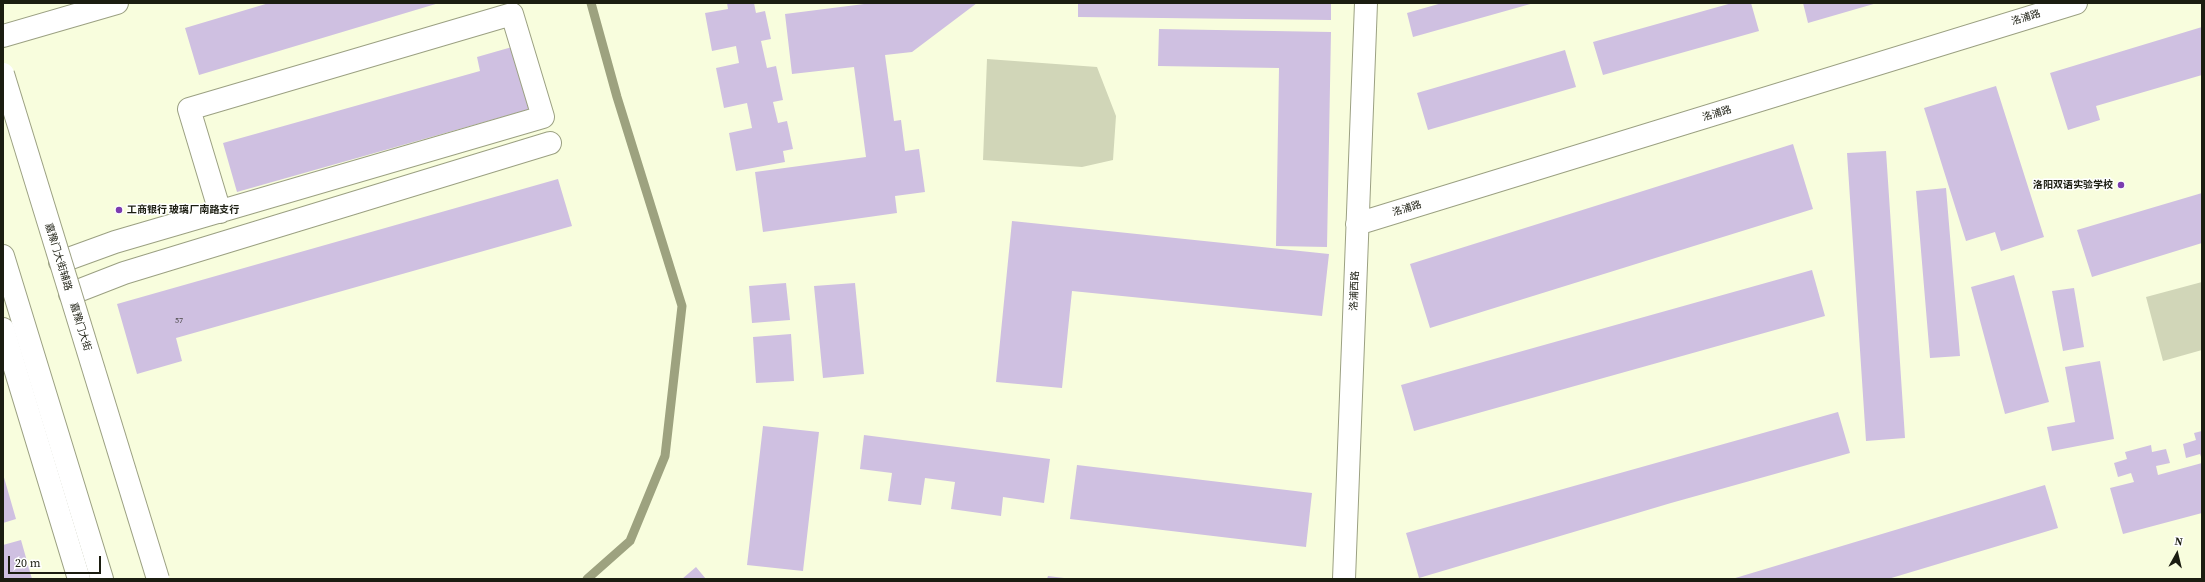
<!DOCTYPE html>
<html>
<head>
<meta charset="utf-8">
<style>
	body { margin:0 }
	#map { position:relative; width:2205px; height:582px; overflow:hidden; background:#f8fddd; font-family:"Source Serif 4",serif }
	canvas { display:block }
	.frame { position:absolute; inset:0; border:4px solid #1b1d11; pointer-events:none }
	.north { position:absolute; left:2157px; top:534px; width:40px; height:40px; -webkit-text-stroke:3px #fff; paint-order:stroke; rotate:8deg; font-size:11px; font-weight:700; line-height:16px; text-align:center; color:#1b1d11 }
	.north::after { content:''; display:block; margin:auto; width:14px; height:18px; background:#1b1d11; clip-path:polygon(50% 0,100% 100%,50% 72%,0 100%) }
	.scale { position:absolute; left:8px; top:556px; width:93px; height:18px; box-sizing:border-box; border:2px solid #1b1d11; border-top:0; padding-left:5px; font-size:12px; line-height:14px; white-space:nowrap; color:#1b1d11; -webkit-text-stroke:3px #fff; paint-order:stroke }
</style>
</head>
<body>
<div id="map">
<canvas width="2205" height="582"></canvas>
<div class="frame"></div>
<div class="north">N</div>
<div class="scale">20 m</div>
</div>
<script>
const g = document.querySelector('canvas').getContext('2d');
g.lineJoin = 'round';
function fill(path, color) { g.fillStyle = color; g.fill(path, 'evenodd'); }
const shape = rows => new Path2D(rows.map(r => 'M' + r).join(''));
function stroke(path, color, width, dash) { g.strokeStyle = color; g.lineWidth = width; g.lineCap = dash ? 'butt' : 'round'; g.setLineDash(dash || []); g.stroke(path); }
function write(font, color, halo, rows, align = 'center') {
  g.font = font + ' "Source Serif 4","Noto Sans SC",serif'; g.lineWidth = 3; g.setLineDash([]); g.textBaseline = 'middle'; g.strokeStyle = halo; g.fillStyle = color; for (const [text, x, y, turn = 0] of rows) {
    g.save(); g.translate(x, y); g.rotate((+turn || 0) * Math.PI / 180); g.textAlign = isNaN(turn) ? turn : align; if (halo) g.strokeText(text, 0, 0); g.fillText(text, 0, 0); g.restore();
  }
}
fill(shape([
	[987,59,1097,67,1116,116,1113,160,1082,167,983,160],
	[2202,282,2202,350,2163,361,2146,297]
]), '#d1d6b8');
stroke(shape([
	[587,579,630,541,665,456,682,306,617,97,591,3]
]), '#9da27f', 9);
fill(shape([
	[269,3,439,3,199,75,185,28],
	[727,3,754,3,756,13,765,11,771,39,761,41,767,68,776,66,783,100,773,102,778,123,787,121,793,149,783,151,785,162,736,171,729,133,752,128,747,103,724,108,716,68,739,63,736,46,712,51,705,13,728,9],
	[872,3,977,3,912,52,885,55,894,121,901,120,905,151,919,149,925,192,895,196,897,213,763,232,755,172,866,157,854,67,792,74,785,14],
	[1078,3,1331,3,1331,20,1078,17],
	[1442,3,1534,3,1413,37,1407,13],
	[1732,3,1751,3,1759,31,1603,75,1593,42],
	[1803,3,1877,3,1808,23],
	[2202,27,2202,75,2096,106,2100,120,2068,130,2050,73],
	[1159,29,1331,32,1327,247,1276,246,1279,68,1158,66],
	[512,47,530,109,237,192,223,143,480,71,477,57],
	[1565,50,1576,87,1428,130,1417,93],
	[1996,86,2044,237,2001,251,1995,232,1966,241,1924,108],
	[1793,144,1813,209,1430,328,1410,264],
	[1886,151,1905,438,1866,441,1847,153],
	[558,179,572,226,176,338,182,361,137,374,117,304],
	[1946,188,1960,356,1930,358,1916,191],
	[2202,193,2202,243,2092,277,2077,230],
	[1012,221,1329,254,1322,316,1072,291,1062,388,996,382],
	[1812,270,1825,316,1414,431,1401,385],
	[2014,275,2049,402,2005,414,1971,287],
	[786,283,790,320,752,323,749,286],
	[855,283,864,374,823,378,814,286],
	[2074,288,2084,347,2063,351,2052,291],
	[791,334,794,381,756,383,753,337],
	[2100,361,2114,439,2052,451,2047,427,2075,422,2065,367],
	[1838,412,1850,453,1671,503,1419,578,1406,533],
	[763,426,819,432,803,571,747,565],
	[2202,431,2202,460,2200,454,2186,458,2183,444,2196,440,2194,433],
	[864,435,1050,459,1044,503,1003,497,1001,516,951,509,955,482,925,478,921,505,888,501,892,473,860,469],
	[2151,445,2152,452,2166,449,2170,463,2156,466,2158,475,2202,463,2202,513,2123,534,2110,488,2134,482,2131,473,2118,477,2114,463,2127,459,2125,452],
	[1077,465,1312,493,1306,547,1070,519],
	[3,474,16,519,3,523],
	[2045,485,2058,528,1888,579,1732,579],
	[21,540,32,579,3,579,3,545],
	[696,567,706,579,682,579],
	[1048,576,1064,578,1064,579,1047,579]
]), '#cfc0e1');
const minor = shape([
	[3,36,117,3],
	[1357,224,2076,3],
	[60,262,115,242,543,117,512,14,189,109,220,212],
	[70,294,124,273,550,143],
	[1344,579,1366,3]
]);
const major = shape([
	[3,329,79,579]
]);
const highway = shape([
	[3,256,102,579]
]);
stroke(minor, '#9ba082', 24);
stroke(major, '#9ba082', 24);
stroke(highway, '#9ba082', 24);
stroke(minor, '#fff', 22);
stroke(major, '#fff', 22);
stroke(highway, '#fff', 22);
const highwayBridge = shape([
	[3,74,158,579]
]);
stroke(highwayBridge, '#9ba082', 24, []);
stroke(highwayBridge, '#fff', 22);
for (const [x, y, r, color] of [
	[2121,185,4,"#7b3cb0"],
	[119,210,4,"#7b3cb0"]
]) { const dot = new Path2D(); dot.arc(x, y, r, 0, 2 * Math.PI); g.fillStyle = color; g.fill(dot); stroke(dot, '#fff', 1.5); }
write('8px', '#484645', null, [
	["57",179,321]
]);
write('10px', '#1b1d11', '#fff', [
	["洛浦路",2026,18,-17],
	["洛浦路",1717,114,-17],
	["洛浦路",1407,209,-17],
	["嘉豫门大街辅路",58,257,73],
	["洛浦西路",1355,291,-88],
	["嘉豫门大街",80,327,73]
]);
write('bold 10px', '#1b1d11', '#fff', [
	["洛阳双语实验学校",2113,185],
	["工商银行 玻璃厂南路支行",127,210,"left"]
], 'right');
</script>
</body>
</html>
